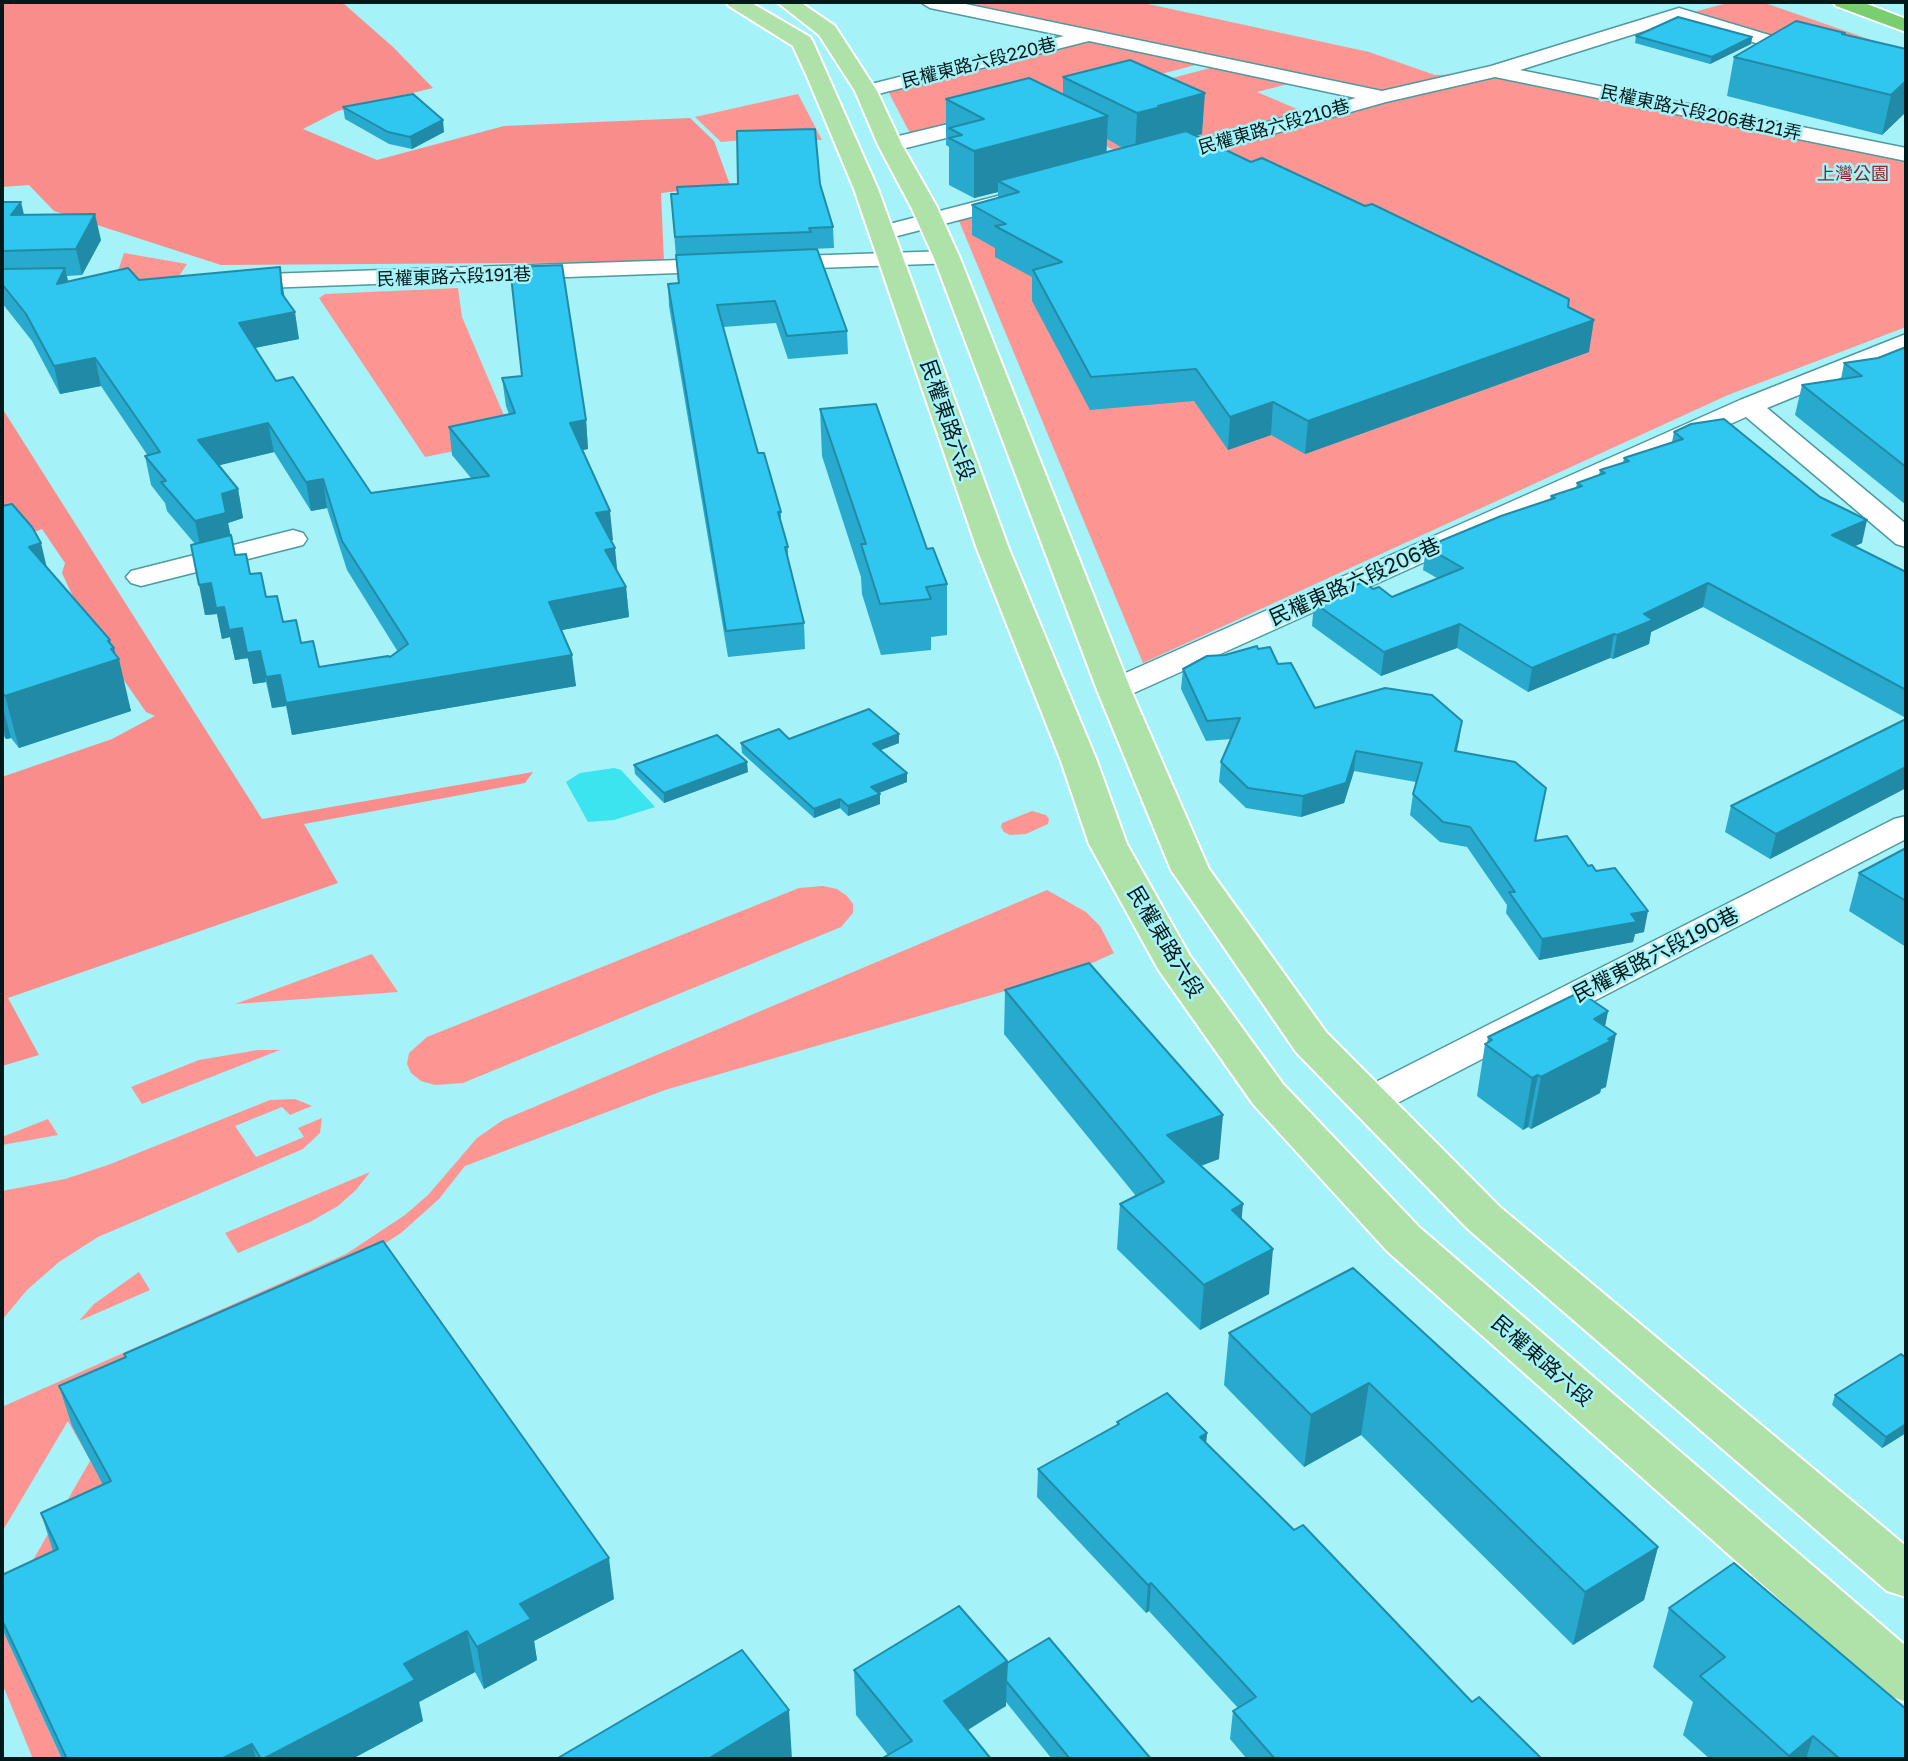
<!DOCTYPE html>
<html>
<head>
<meta charset="utf-8">
<style>
	body { margin:0 }
	#map { position:relative; width:1908px; height:1761px; overflow:hidden; background:#a5f2f8; font-family:"Golos Text",sans-serif }
	canvas { display:block }
	.frame { position:absolute; inset:0; border:4px solid #02191a; pointer-events:none }
</style>
</head>
<body>
<div id="map">
<canvas width="1908" height="1761"></canvas>
<div class="frame"></div>
</div>
<script>
const g = document.querySelector('canvas').getContext('2d');
g.lineJoin = 'round';
function fill(path, color) { g.fillStyle = color; g.fill(path, 'evenodd'); }
const shape = rows => new Path2D(rows.map(r => 'M' + r).join(''));
function stroke(path, color, width, dash) { g.strokeStyle = color; g.lineWidth = width; g.lineCap = dash ? 'butt' : 'round'; g.setLineDash(dash || []); g.stroke(path); }
function write(font, color, halo, rows, align = 'center') {
  g.font = font + ' "Golos Text","Noto Sans TC",sans-serif'; g.lineWidth = 5; g.setLineDash([]); g.textBaseline = 'middle'; g.strokeStyle = halo; g.fillStyle = color; for (const [text, x, y, turn = 0] of rows) {
    g.save(); g.translate(x, y); g.rotate((+turn || 0) * Math.PI / 180); g.textAlign = isNaN(turn) ? turn : align; if (halo) g.strokeText(text, 0, 0); g.fillText(text, 0, 0); g.restore();
  }
}
fill(shape([
	[964,2,1139,2,1369,52,1435,75,1492,74,1906,161,1906,327,1728,395,1143,663,959,221,1400,97],
	[1731,2,1762,2,1906,52,1906,77,1686,14],
	[1094,38,1207,62,913,139,888,91],
	[1221,65,1296,82,1257,92,1304,112,1133,160,1042,113],
	[798,94,822,140,754,139,721,142,695,117],
	[124,253,187,264,177,279,114,283],
	[458,288,462,317,514,439,425,457,319,298,325,294],
	[1032,811,1046,815,1049,819,1048,824,1026,834,1010,835,1004,832,1001,827,1002,823],
	[823,886,837,889,847,896,853,904,853,913,841,927,463,1083,435,1085,421,1081,411,1073,407,1064,409,1053,427,1037,799,888],
	[1047,890,1086,912,1100,926,1114,953,1077,970,665,1090,465,1166,439,1199,401,1233,367,1255,405,1271,442,1322,440,1330,123,1522,2,1614,90,1461,95,1469,68,1421,2,1532,2,1408,4,1406,346,1254,405,1215,428,1195,477,1138,503,1120],
	[372,954,398,992,235,1004],
	[258,1050,280,1050,142,1104,131,1087,199,1060],
	[295,1099,312,1106,290,1115,282,1107,235,1126,256,1157,304,1137,298,1128,322,1118,320,1133,303,1149,98,1237,59,1262,27,1290,2,1320,2,1191,65,1179,108,1165,270,1100],
	[48,1119,58,1135,2,1145,2,1137],
	[370,1172,356,1190,338,1206,310,1222,238,1253,225,1233],
	[139,1272,150,1290,79,1321,94,1304],
	[2,1629,6,1638,62,1759,33,1759,2,1683]
]), '#fd9693');
fill(shape([
	[2,2,343,3,393,47,433,88,338,111,303,129,377,160,504,126,690,118,714,141,730,185,661,193,664,262,221,265,54,211,29,185,2,187],
	[2,408,262,819,533,772,525,783,304,824,338,883,8,998,39,1055,2,1066,2,777,112,739,155,716,146,712,87,627,62,573,65,563,42,529,2,545]
]), '#f98d8b');
fill(shape([
	[614,768,621,770,655,807,614,820,588,822,566,782,580,773]
]), '#3be4ef');
const minor = shape([
	[920,2,956,2,1382,91,1491,66,1679,8,1816,49,1819,53,1816,57,1809,59,1679,20,1520,70,1906,148,1906,161,1495,77,1386,102,1169,163,1161,161,1158,156,1161,151,1356,98,1089,41,866,97,859,95,856,91,859,87,1064,36,930,8,920,2],
	[990,114,998,115,1001,120,998,125,890,152,882,150,879,145,882,140,990,114],
	[1017,191,1025,193,1028,198,1025,203,882,240,874,238,870,233,874,228,1017,191],
	[947,251,955,253,959,258,955,263,236,289,227,287,224,282,227,277,236,275,947,251],
	[1906,334,1906,351,1767,408,1906,524,1906,547,1896,544,1746,417,1125,697,1114,699,1103,697,1098,690,1103,683,1740,400,1906,334],
	[293,530,303,533,307,539,303,545,141,586,131,583,126,577,131,571,293,530],
	[1906,816,1906,839,1382,1111,1368,1115,1354,1111,1348,1102,1354,1093,1894,819,1906,816]
]);
const major = shape([
	[726,2,750,2,810,37,813,42,878,189,1009,549,1097,761,1127,844,1190,956,1283,1084,1419,1227,1906,1646,1906,1702,1887,1695,1387,1251,1253,1104,1158,969,1089,844,1061,761,977,549,854,189,808,79,793,46,729,6,726,2],
	[777,2,800,2,835,26,877,91,902,145,937,207,960,258,1131,690,1209,869,1326,1032,1500,1207,1906,1546,1906,1597,1887,1591,1468,1229,1296,1052,1171,870,1097,690,934,258,911,207,878,145,855,91,819,35,777,2]
]);
const highway = shape([
	[1833,2,1862,2,1906,19,1906,32,1836,6,1833,2]
]);
stroke(minor, '#4d9aa0', 3);
stroke(major, '#fff', 4);
stroke(highway, '#fff', 4);
fill(minor, '#fff');
fill(major, '#afe2a9');
fill(highway, '#79ce6f');
fill(shape([
	[1845,33,1844,35,1906,49,1906,112,1882,135,1727,96,1734,57],
	[1636,36,1752,37,1751,44,1710,64,1635,43],
	[1063,77,1202,134,1195,136,1568,307,1589,352,1305,454,1271,435,1228,450,1194,401,1090,410,1032,301,1032,277,995,257,995,248,972,235,972,205,998,198,998,192,974,198,949,185,949,147,946,145,946,99,1063,94],
	[1107,139,1123,148,1106,152],
	[343,107,444,132,412,149,389,144,345,119],
	[820,184,833,227,834,248,811,249,847,331,848,354,788,359,776,323,723,327,758,453,781,512,781,524,788,547,788,561,804,623,805,649,728,657,669,306,668,284,678,283,671,194],
	[2,202,24,215,101,240,82,275,67,276,68,282,139,280,284,294,285,298,299,339,255,348,276,381,371,493,471,478,452,455,449,427,509,414,506,406,502,378,586,420,588,449,582,450,613,540,611,541,617,572,626,587,629,617,562,630,576,686,292,735,286,706,272,708,266,682,253,684,248,658,235,660,230,637,222,639,217,614,205,615,195,544,167,511,165,503,151,485,145,456,148,456,101,386,60,394,32,341,2,303],
	[274,452,311,511,327,508,347,570,398,652,390,657,319,667,301,643,283,622,250,574,235,555,228,523,243,518,238,489,219,465],
	[1906,347,1906,505,1795,415,1802,385,1841,379,1844,363,1878,358],
	[820,409,927,549,947,584,947,635,931,637,931,650,881,655,862,594,861,577,822,456],
	[1674,432,1862,543,1854,546,1906,572,1906,718,1703,607,1651,632,1649,644,1613,659,1610,658,1528,692,1457,648,1381,676,1312,626,1314,603,1327,598,1328,595,1373,589,1392,597,1437,578,1423,570,1426,547,1550,500,1551,496,1576,488,1577,483,1599,475,1600,470,1623,463,1624,458,1672,442],
	[2,506,47,567,111,646,115,655,131,711,19,748,11,738,6,739,2,734],
	[1258,649,1278,664,1315,708,1462,721,1456,752,1542,808,1536,841,1588,866,1644,932,1635,934,1633,942,1539,960,1506,913,1507,905,1467,847,1440,842,1410,815,1413,794,1416,782,1354,771,1344,803,1301,817,1246,808,1219,782,1221,762,1231,739,1206,741,1181,689,1183,669,1225,655],
	[1906,719,1906,788,1770,859,1725,832,1731,806],
	[899,734,899,743,881,750,907,782,879,793,880,804,848,816,840,808,814,818,742,753,741,743,789,739],
	[634,765,748,772,664,803,635,774],
	[1906,848,1906,947,1849,911,1859,873],
	[1005,990,1219,1159,1201,1166,1242,1220,1269,1294,1200,1330,1117,1249,1120,1204,1136,1196,1004,1034],
	[1608,1011,1605,1026,1606,1087,1601,1089,1600,1093,1531,1129,1528,1127,1523,1130,1477,1096,1485,1044,1487,1043,1488,1037],
	[1353,1268,1658,1547,1644,1600,1573,1645,1361,1435,1304,1467,1224,1385,1229,1333],
	[1906,1358,1906,1433,1882,1448,1832,1405,1835,1395],
	[59,1386,614,1599,534,1641,537,1660,484,1689,475,1672,419,1702,423,1721,352,1759,62,1759,2,1629,2,1575,53,1551,41,1513,103,1485,72,1426],
	[1117,1422,1207,1433,1206,1444,1472,1702,1542,1759,1247,1759,1230,1739,1233,1711,1238,1708,1149,1611,1146,1613,1037,1497,1038,1469,1117,1425],
	[1669,1608,1906,1759,1710,1759,1683,1735,1693,1702,1653,1667],
	[1007,1663,1151,1759,1052,1759,1006,1702,1006,1706,888,1755,856,1715,854,1670]
]), '#28aace');
fill(shape([
	[1752,37,1751,44,1710,64,1712,57],
	[1906,81,1906,112,1882,135,1891,95],
	[1205,93,1202,134,1159,146,1135,154,1137,113,1158,106],
	[1108,116,1106,162,998,181,998,192,974,198,974,151],
	[443,120,444,132,412,149,410,137],
	[21,202,27,227,11,215],
	[95,214,101,240,82,275,76,249],
	[280,267,284,294,286,314,295,312,299,339,244,350,239,323,282,294],
	[65,268,71,295,57,284],
	[1594,320,1589,352,1305,454,1308,421],
	[95,358,101,386,60,394,54,366],
	[1273,402,1271,435,1228,450,1230,417],
	[586,420,588,449,573,452,570,423],
	[268,423,274,452,204,469,198,440],
	[323,479,327,508,311,511,306,482],
	[238,489,243,518,228,523,232,543,201,551,195,521,222,494],
	[610,511,613,540,599,542,596,513],
	[1867,520,1862,543,1827,559,1832,535],
	[41,543,53,593,29,547],
	[615,548,618,578,605,550],
	[211,583,224,607,242,628,248,658,235,660,230,637,222,639,217,614,205,615,199,585],
	[1708,583,1703,607,1651,632,1649,644,1613,659,1617,635,1644,614],
	[626,587,629,617,552,632,549,602],
	[1460,624,1457,648,1381,676,1384,652],
	[1614,634,1610,658,1528,692,1532,668],
	[110,640,112,649,114,648,117,660,119,659,131,711,19,748,5,696],
	[260,651,266,682,253,684,247,653],
	[572,655,576,686,292,735,286,703],
	[280,675,286,706,272,708,266,677],
	[2,704,11,738,6,739,2,722],
	[1462,721,1459,741,1452,771,1455,751],
	[899,734,899,743,873,753,873,744],
	[1356,751,1354,771,1344,803,1301,817,1303,796],
	[747,762,748,772,664,803,664,793],
	[1906,767,1906,788,1770,859,1776,834],
	[907,773,907,782,871,796,871,787],
	[880,794,880,804,848,816,848,806],
	[840,799,840,808,814,818,814,809],
	[1648,911,1644,932,1635,934,1633,942,1539,960,1542,939,1631,914],
	[1608,1011,1601,1046,1608,1039,1616,1034,1606,1087,1601,1089,1600,1093,1531,1129,1541,1077,1594,1019],
	[1538,1075,1528,1127,1523,1130,1532,1078],
	[1223,1115,1219,1159,1164,1179,1167,1135],
	[1243,1204,1239,1249,1232,1210],
	[1273,1249,1269,1294,1200,1330,1204,1285],
	[1369,1383,1361,1435,1304,1467,1311,1415],
	[1906,1424,1906,1433,1882,1448,1886,1437],
	[1207,1433,1204,1461,1200,1437],
	[1658,1547,1644,1600,1573,1645,1585,1592],
	[609,1558,614,1599,534,1641,537,1660,484,1689,477,1647,520,1604],
	[1151,1583,1149,1611,1146,1613,1148,1585],
	[467,1631,475,1672,419,1702,423,1721,352,1759,263,1759,404,1664],
	[1007,1661,1006,1706,944,1745,944,1701],
	[789,1710,792,1759,708,1759],
	[1813,1736,1806,1759,1787,1759,1789,1756],
	[252,1744,256,1759,221,1759]
]), '#218ba7');
const building = shape([
	[1678,17,1752,37,1712,57,1636,36,1678,17],
	[1796,21,1845,33,1842,34,1906,49,1906,81,1891,95,1734,57,1796,21],
	[1130,60,1205,93,1158,106,1161,107,1137,113,1063,77,1130,60],
	[1029,78,1108,116,974,151,949,138,962,135,949,128,984,119,946,99,1029,78],
	[413,94,443,120,410,137,388,132,343,107,413,94],
	[815,129,820,184,833,227,809,228,811,232,675,237,671,194,678,194,677,187,738,184,737,131,815,129],
	[1186,131,1251,162,1262,158,1365,206,1372,204,1569,299,1568,307,1594,320,1308,421,1273,402,1230,417,1196,369,1091,377,1033,270,1062,262,995,226,1006,224,972,205,1019,192,998,181,1186,131],
	[2,202,21,202,11,215,95,214,76,249,2,251,2,202],
	[817,249,847,331,787,336,775,301,717,305,758,453,764,453,781,512,778,512,788,547,785,547,804,623,726,631,668,284,679,283,676,255,817,249],
	[562,265,586,420,570,423,610,511,596,513,615,548,605,550,626,587,549,602,572,655,286,703,280,675,266,677,260,651,247,653,242,628,229,630,224,607,216,608,211,583,199,585,191,545,231,535,235,555,246,554,250,574,261,573,266,597,277,596,283,622,296,620,301,643,313,641,319,667,388,656,390,657,408,644,342,541,323,479,306,482,268,423,198,440,238,489,222,494,226,513,195,521,161,482,166,481,145,456,160,452,95,358,54,366,26,314,2,284,2,269,65,268,57,284,128,268,139,280,280,267,282,294,295,312,239,323,276,381,293,377,371,493,489,476,449,427,515,413,502,378,522,376,510,267,562,265],
	[1906,347,1906,467,1802,385,1862,376,1844,363,1878,358,1906,347],
	[876,404,927,549,933,548,947,584,926,587,931,599,880,604,861,544,866,544,820,409,876,404],
	[1724,419,1820,497,1867,520,1832,535,1906,572,1906,690,1708,583,1644,614,1653,620,1617,635,1614,634,1532,668,1460,624,1384,652,1314,603,1331,597,1328,595,1364,582,1373,589,1379,587,1392,597,1463,568,1426,547,1501,516,1555,498,1551,496,1582,486,1577,483,1605,473,1600,470,1629,461,1624,458,1683,439,1674,432,1691,424,1724,419],
	[12,504,32,527,41,543,29,547,110,640,108,641,114,648,111,649,119,659,5,696,2,692,2,506,12,504],
	[1257,646,1258,649,1270,647,1278,664,1291,663,1315,708,1385,688,1432,695,1462,721,1455,751,1515,762,1546,788,1535,841,1567,836,1588,866,1592,865,1596,871,1615,868,1648,911,1631,914,1637,922,1542,939,1509,892,1515,892,1470,827,1443,822,1413,794,1422,763,1356,751,1346,783,1303,796,1248,788,1221,762,1240,718,1207,721,1183,669,1207,656,1225,655,1257,646],
	[869,709,899,734,873,744,907,773,871,787,880,794,848,806,840,799,814,809,741,743,779,729,789,739,869,709],
	[1906,719,1906,767,1776,834,1731,806,1906,719],
	[717,735,747,762,664,793,634,765,717,735],
	[1906,848,1906,901,1859,873,1906,848],
	[1089,963,1223,1115,1167,1135,1243,1204,1232,1210,1273,1249,1204,1285,1120,1204,1164,1182,1005,990,1089,963],
	[1580,992,1608,1011,1594,1019,1616,1034,1608,1039,1611,1041,1541,1077,1538,1075,1532,1078,1485,1044,1492,1040,1488,1037,1580,992],
	[383,1241,609,1558,520,1604,531,1619,477,1647,467,1631,404,1664,415,1680,263,1759,261,1759,252,1744,221,1759,67,1759,2,1620,2,1575,58,1549,41,1513,111,1481,59,1386,126,1357,124,1354,383,1241],
	[1353,1268,1658,1547,1585,1592,1369,1383,1311,1415,1229,1333,1353,1268],
	[1901,1354,1906,1358,1906,1424,1886,1437,1835,1395,1901,1354],
	[1167,1393,1207,1433,1200,1437,1294,1530,1303,1525,1472,1702,1479,1697,1542,1759,1275,1759,1233,1711,1256,1697,1151,1583,1148,1585,1038,1469,1119,1424,1117,1422,1167,1393],
	[1734,1563,1906,1709,1906,1759,1840,1759,1813,1736,1789,1756,1700,1676,1725,1657,1669,1608,1734,1563],
	[959,1606,1007,1661,944,1701,991,1759,881,1759,912,1741,854,1670,959,1606],
	[1049,1638,1151,1759,1070,1759,1006,1681,1007,1663,1049,1638],
	[742,1650,789,1710,708,1759,559,1759,558,1758,742,1650]
]);
fill(building, '#2fc6ef');
stroke(building, '#218ba7', 2);
write('18px', '#02191a', '#a5f2f8', [
	["民權東路六段220巷",979,63,-14],
	["民權東路六段206巷121弄",1701,113,12],
	["民權東路六段210巷",1274,127,-16],
	["民權東路六段191巷",454,277,-2]
]);
write('18px', '#971e2a', '#a5f2f8', [
	["上灣公園",1853,174]
]);
write('21px', '#02191a', '#a5f2f8', [
	["民權東路六段",947,420,71],
	["民權東路六段206巷",1355,582,-24],
	["民權東路六段",1165,942,59],
	["民權東路六段190巷",1656,955,-27],
	["民權東路六段",1542,1361,41]
]);
</script>
</body>
</html>
